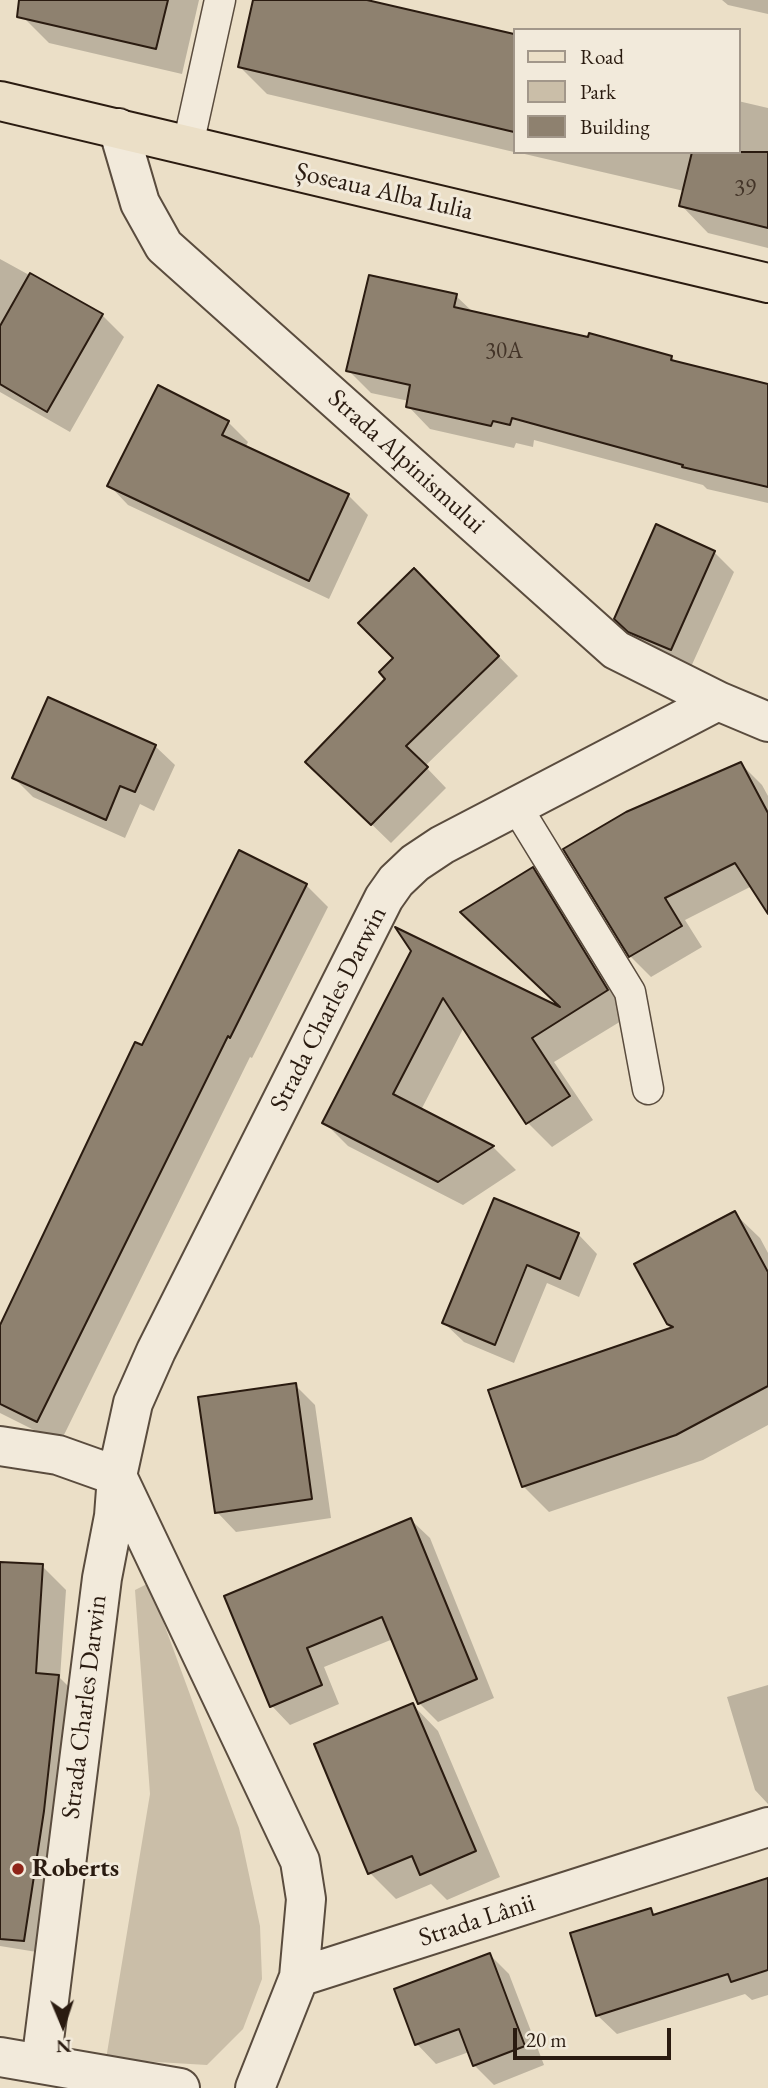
<!DOCTYPE html>
<html>
<head>
<meta charset="utf-8">
<style>
	body { margin:0 }
	#map { position:relative; width:768px; height:2088px; overflow:hidden; background:#ebdfc7; font-family:"EB Garamond",serif }
	canvas { display:block }
	.legend { position:absolute; left:513px; top:28px; width:228px; height:126px; box-sizing:border-box; background:#f2eadb; border:2px solid #a2978a; margin:0; padding:9px 12px; list-style:none; font-size:21px; color:#2a1b10 }
	.legend li { display:flex; align-items:center; gap:14px; height:35px }
	.legend b { width:35px; border:2px solid #a2978a }
	.north { position:absolute; left:28px; top:1990px; width:70px; height:70px; -webkit-text-stroke:5px #f2eadb; paint-order:stroke; rotate:178deg; font-size:19px; font-weight:700; line-height:28px; text-align:center; color:#2a1b10 }
	.north::after { content:''; display:block; margin:auto; width:24px; height:32px; background:#2a1b10; clip-path:polygon(50% 0,100% 100%,50% 72%,0 100%) }
	.scale { position:absolute; left:513px; top:2028px; width:158px; height:32px; box-sizing:border-box; border:4px solid #2a1b10; border-top:0; padding-left:9px; font-size:21px; line-height:24px; white-space:nowrap; color:#2a1b10; -webkit-text-stroke:5px #f2eadb; paint-order:stroke }
</style>
</head>
<body>
<div id="map">
<canvas width="768" height="2088"></canvas>
<ul class="legend">
<li><b style="height:9px;background:#ebdfc7"></b>Road</li>
<li><b style="height:19px;background:#cabea8"></b>Park</li>
<li><b style="height:19px;background:#8e816f"></b>Building</li>
</ul>
<div class="north">N</div>
<div class="scale">20 m</div>
</div>
<script>
const g = document.querySelector('canvas').getContext('2d');
g.lineJoin = 'round';
function fill(path, color) { g.fillStyle = color; g.fill(path, 'evenodd'); }
const shape = rows => new Path2D(rows.map(r => 'M' + r).join(''));
function stroke(path, color, width, dash) { g.strokeStyle = color; g.lineWidth = width; g.lineCap = dash ? 'butt' : 'round'; g.setLineDash(dash || []); g.stroke(path); }
function write(font, color, halo, rows, align = 'center') {
  g.font = font + ' "EB Garamond",serif'; g.lineWidth = 6; g.setLineDash([]); g.textBaseline = 'middle'; g.strokeStyle = halo; g.fillStyle = color; for (const [text, x, y, turn = 0] of rows) {
    g.save(); g.translate(x, y); g.rotate((+turn || 0) * Math.PI / 180); g.textAlign = isNaN(turn) ? turn : align; if (halo) g.strokeText(text, 0, 0); g.fillText(text, 0, 0); g.restore();
  }
}
fill(shape([
	[149,1583,239,1828,260,1926,262,1979,243,2029,207,2065,106,2059,150,1794,135,1590]
]), '#cabea8');
fill(shape([
	[27,0,199,0,182,74,49,43,23,17],
	[255,0,360,0,514,36,514,152,267,94,240,67],
	[722,0,768,0,768,14,728,5],
	[738,101,768,108,768,248,708,233,681,205,684,191,516,152,738,152],
	[0,259,102,315,124,337,70,432,0,392],
	[456,296,474,313,671,357,677,363,768,386,768,503,707,489,703,485,534,440,533,447,516,443,514,448,430,429,408,406,409,401,371,393,348,370],
	[159,387,228,422,248,442,245,448,348,495,368,515,329,599,128,505,109,485],
	[657,527,714,552,734,572,690,669,650,651,616,619],
	[414,570,518,676,425,766,446,788,391,843,327,781,388,679,395,658],
	[155,746,175,765,154,811,140,804,125,838,33,797,14,778],
	[741,764,762,785,768,796,768,907,752,886,685,920,702,947,651,977,630,956],
	[533,869,557,893,631,1015,554,1062,593,1120,552,1147,528,1123,464,1027,421,1110,493,1147,516,1170,463,1205,348,1146,324,1122,413,950,564,1011],
	[306,885,328,907,252,1058,250,1057,60,1443,0,1413,0,1328,143,1047],
	[495,1200,578,1234,597,1254,579,1297,547,1283,514,1363,464,1342,444,1323],
	[734,1213,760,1238,768,1253,768,1425,703,1460,549,1512,523,1486,674,1329,669,1323],
	[295,1385,315,1405,331,1518,236,1532,217,1512],
	[411,1520,430,1538,494,1698,438,1722,419,1703,393,1639,324,1667,339,1704,290,1725,272,1706,226,1597],
	[0,1563,42,1566,66,1590,60,1678,82,1700,49,1954,0,1946],
	[768,1685,768,1804,755,1790,727,1697],
	[413,1705,438,1731,500,1877,447,1900,431,1884,396,1899,370,1873],
	[768,1880,768,1995,752,2000,745,1994,617,2034,597,2015,650,1910,657,1916],
	[490,1955,509,1974,544,2065,494,2085,474,2065,469,2052,436,2064,417,2044,396,1990]
]), '#0003');
const building = shape([
	[19,0,168,0,156,49,17,17,19,0],
	[253,0,367,0,514,34,514,132,238,67,253,0],
	[692,152,768,152,768,228,679,206,692,152],
	[30,273,103,314,47,412,0,384,0,326,30,273],
	[369,275,457,294,454,307,588,337,589,333,672,356,671,360,768,384,768,487,682,467,683,465,512,418,510,425,493,421,491,426,406,407,410,385,346,371,369,275],
	[158,385,229,421,222,435,349,494,309,581,107,486,158,385],
	[656,524,715,551,671,650,628,632,614,619,656,524],
	[414,568,499,656,406,746,428,767,371,825,305,762,385,679,379,672,393,658,358,623,414,568],
	[48,697,156,745,135,792,120,786,106,820,12,778,48,697],
	[741,762,768,813,768,914,735,863,665,898,682,926,629,957,563,849,626,812,741,762],
	[239,850,307,884,230,1038,228,1036,37,1422,0,1404,0,1325,135,1042,142,1045,239,850],
	[533,867,608,990,532,1038,570,1096,526,1124,443,998,393,1094,494,1146,438,1182,322,1123,411,951,395,927,560,1007,460,912,533,867],
	[494,1198,579,1233,560,1279,527,1265,495,1345,442,1323,494,1198],
	[735,1211,768,1272,768,1386,676,1435,522,1487,488,1390,673,1327,667,1324,634,1264,735,1211],
	[296,1383,312,1499,215,1513,198,1397,296,1383],
	[411,1518,477,1679,418,1704,382,1617,307,1648,322,1685,270,1707,224,1596,411,1518],
	[0,1562,43,1564,36,1673,59,1675,44,1811,24,1941,0,1939,0,1562],
	[413,1703,476,1851,420,1875,412,1856,368,1874,314,1744,413,1703],
	[768,1878,768,1970,731,1982,728,1974,596,2016,570,1933,651,1908,653,1915,768,1878],
	[490,1953,525,2046,473,2066,459,2029,415,2045,394,1989,490,1953]
]);
fill(building, '#8e816f');
stroke(building, '#2a1b10', 2);
const lane = shape([
	[188,145,220,0],
	[516,806,630,992,648,1089]
]);
const street = shape([
	[118,128,140,203,164,246,616,650,718,701,768,722],
	[0,1446,58,1455,117,1476],
	[117,1476,300,1861,306,1899,299,1977,255,2088],
	[299,1977,768,1827],
	[0,2057,180,2088],
	[41,2064,102,1578,114,1516,117,1476,133,1403,156,1351,384,898,396,881,415,863,442,845,718,701]
]);
const primary = shape([
	[0,101,768,283]
]);
stroke(lane, '#5a4c3e', 33);
stroke(street, '#5a4c3e', 42);
stroke(primary, '#2a1b10', 42);
stroke(lane, '#f2eadb', 30);
stroke(street, '#f2eadb', 38);
stroke(primary, '#ebdfc7', 38);
for (const [x, y, r, color] of [
	[18,1869,7,"#8f2418"]
]) { const dot = new Path2D(); dot.arc(x, y, r, 0, 2 * Math.PI); g.fillStyle = color; g.fill(dot); stroke(dot, '#f2eadb', 2.5); }
write('23px', '#433428', null, [
	["39",745,189],
	["30A",504,352]
]);
write('26px', '#2a1b10', '#f2eadb', [
	["Șoseaua Alba Iulia",384,192,13],
	["Strada Alpinismului",406,462,42],
	["Strada Charles Darwin",329,1009,-63],
	["Strada Charles Darwin",85,1707,-83],
	["Strada Lânii",477,1921,-18]
]);
write('bold 26px', '#2a1b10', '#f2eadb', [
	["Roberts",32,1869]
], 'left');
</script>
</body>
</html>
